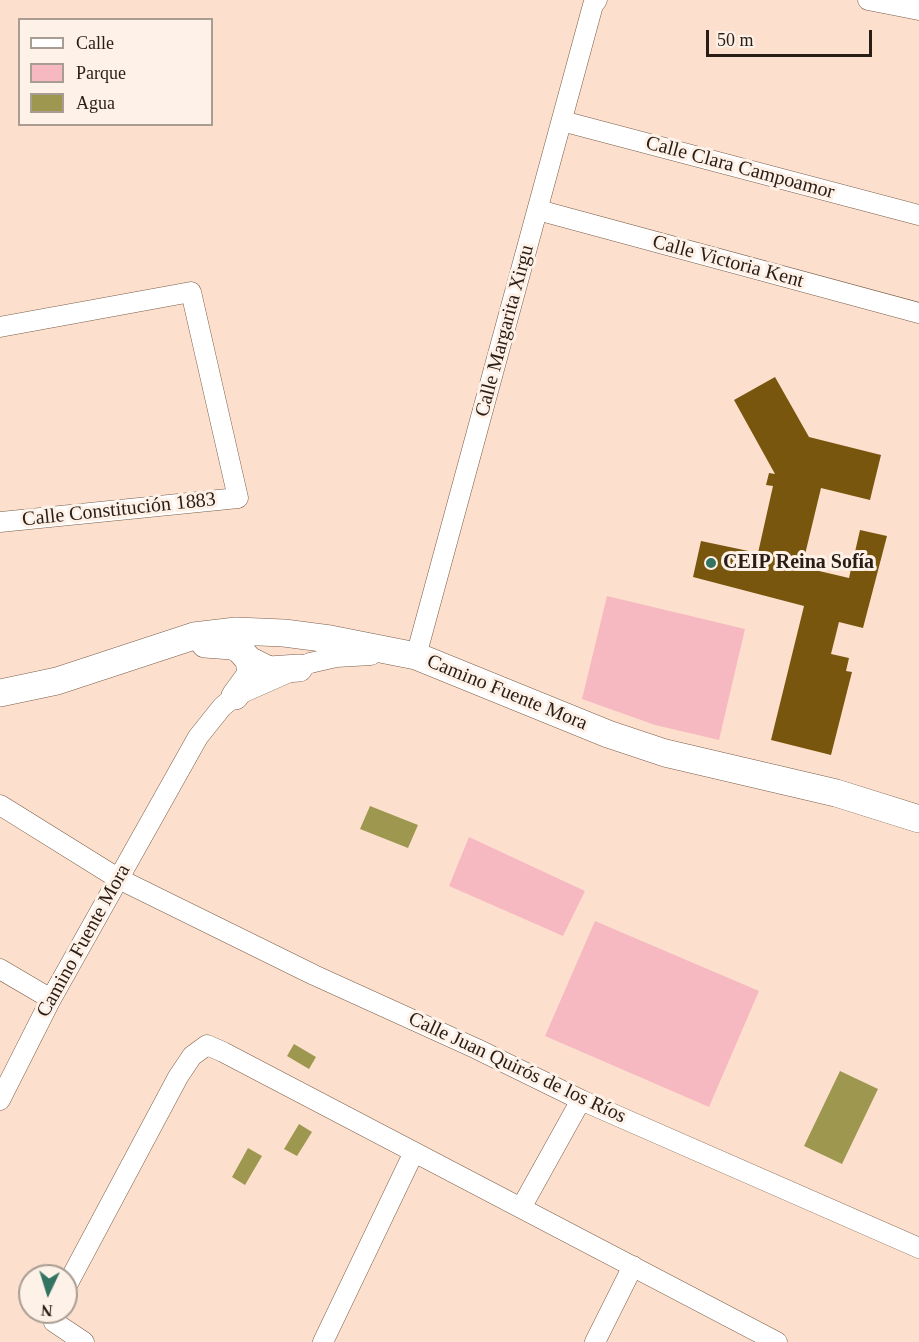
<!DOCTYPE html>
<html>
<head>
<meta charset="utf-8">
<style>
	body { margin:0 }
	#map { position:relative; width:919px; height:1342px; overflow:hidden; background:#fce0cd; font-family:"Times New Roman",serif }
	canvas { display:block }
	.legend { position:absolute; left:18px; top:18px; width:195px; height:108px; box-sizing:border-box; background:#fef1e7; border:2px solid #a99c93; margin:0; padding:8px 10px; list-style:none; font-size:18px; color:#291d15 }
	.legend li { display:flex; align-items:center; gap:12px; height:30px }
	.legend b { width:30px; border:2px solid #a99c93 }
	.north { position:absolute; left:18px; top:1264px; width:60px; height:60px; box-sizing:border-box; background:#fef1e7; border:2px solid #a99c93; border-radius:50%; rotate:184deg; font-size:16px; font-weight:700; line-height:24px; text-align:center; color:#291d15 }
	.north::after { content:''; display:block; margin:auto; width:21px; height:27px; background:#327362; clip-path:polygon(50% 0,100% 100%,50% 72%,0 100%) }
	.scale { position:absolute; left:706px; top:30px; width:166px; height:27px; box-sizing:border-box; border:3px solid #291d15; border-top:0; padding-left:8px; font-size:18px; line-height:21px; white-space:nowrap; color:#291d15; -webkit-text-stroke:4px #fef1e7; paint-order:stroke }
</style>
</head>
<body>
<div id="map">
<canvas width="919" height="1342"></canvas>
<ul class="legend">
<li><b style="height:8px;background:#fff"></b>Calle</li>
<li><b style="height:16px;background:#f7b9c1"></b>Parque</li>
<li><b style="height:16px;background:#9e9750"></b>Agua</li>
</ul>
<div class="north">N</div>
<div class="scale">50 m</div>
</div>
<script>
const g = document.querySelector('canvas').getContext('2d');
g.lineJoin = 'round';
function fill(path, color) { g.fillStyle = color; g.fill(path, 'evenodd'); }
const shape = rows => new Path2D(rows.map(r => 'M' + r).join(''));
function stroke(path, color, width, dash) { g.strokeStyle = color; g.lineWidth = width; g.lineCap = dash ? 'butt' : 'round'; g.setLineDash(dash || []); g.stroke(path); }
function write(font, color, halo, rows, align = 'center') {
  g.font = font + ' "Times New Roman",serif'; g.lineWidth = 6; g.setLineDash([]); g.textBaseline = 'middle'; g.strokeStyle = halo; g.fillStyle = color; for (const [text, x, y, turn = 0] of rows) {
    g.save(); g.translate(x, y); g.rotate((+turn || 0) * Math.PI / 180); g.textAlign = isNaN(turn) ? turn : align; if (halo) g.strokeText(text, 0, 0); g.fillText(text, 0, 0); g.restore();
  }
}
fill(shape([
	[607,596,745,629,719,740,655,725,582,699],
	[469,837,585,891,563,936,449,886],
	[595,921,759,991,709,1107,545,1036]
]), '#f7b9c1');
fill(shape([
	[370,806,418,825,408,848,360,829],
	[294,1044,316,1057,309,1069,287,1056],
	[840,1071,878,1089,842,1164,804,1146],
	[299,1124,312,1132,297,1156,284,1149],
	[248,1148,262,1156,245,1185,232,1177]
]), '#9e9750');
fill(shape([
	[775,377,809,437,881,455,870,500,821,488,802,567,849,578,860,530,887,536,863,628,839,622,831,654,849,658,846,671,852,672,831,755,771,740,804,606,693,577,701,541,758,553,773,486,766,485,769,473,775,474,734,400]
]), '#78560e');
const street = shape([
	[868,0,919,10],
	[562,121,919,215],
	[538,210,919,313],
	[0,327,191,292,238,498,0,522],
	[404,656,416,656,593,5,597,0],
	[0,805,119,879,314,975,477,1049,581,1100,919,1248],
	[0,969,51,999],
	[0,1100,51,999,198,737,222,707,235,696,310,663,336,657,371,655],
	[521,1208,581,1100],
	[66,1287,178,1077,192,1056,207,1045,223,1052,777,1342],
	[56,1312,54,1322,84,1342],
	[323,1342,414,1152],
	[595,1342,633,1266]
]);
const secondary = shape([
	[205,644,232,646,239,649,249,660,251,674,235,696],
	[249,660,269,670,299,668],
	[0,693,57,681,194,636,236,631,284,633,330,639,416,656,608,734,665,753,836,793,919,819]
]);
stroke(street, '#7a5d48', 21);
stroke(secondary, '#7a5d48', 28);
stroke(street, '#fff', 20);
stroke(secondary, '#fff', 27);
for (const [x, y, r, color] of [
	[711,563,6,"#327362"]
]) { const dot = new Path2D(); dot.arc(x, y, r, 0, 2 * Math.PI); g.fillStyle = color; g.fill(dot); stroke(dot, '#fef1e7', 2); }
write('20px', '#291d15', '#fef1e7', [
	["Calle Clara Campoamor",740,168,15],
	["Calle Victoria Kent",728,262,15],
	["Calle Margarita Xirgu",505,331,-75],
	["Calle Constitución 1883",119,510,-6],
	["Camino Fuente Mora",507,693,22],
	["Camino Fuente Mora",84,941,-61],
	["Calle Juan Quirós de los Ríos",517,1068,25]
]);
write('bold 20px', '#291d15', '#fef1e7', [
	["CEIP Reina Sofía",723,563]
], 'left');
</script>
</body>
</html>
